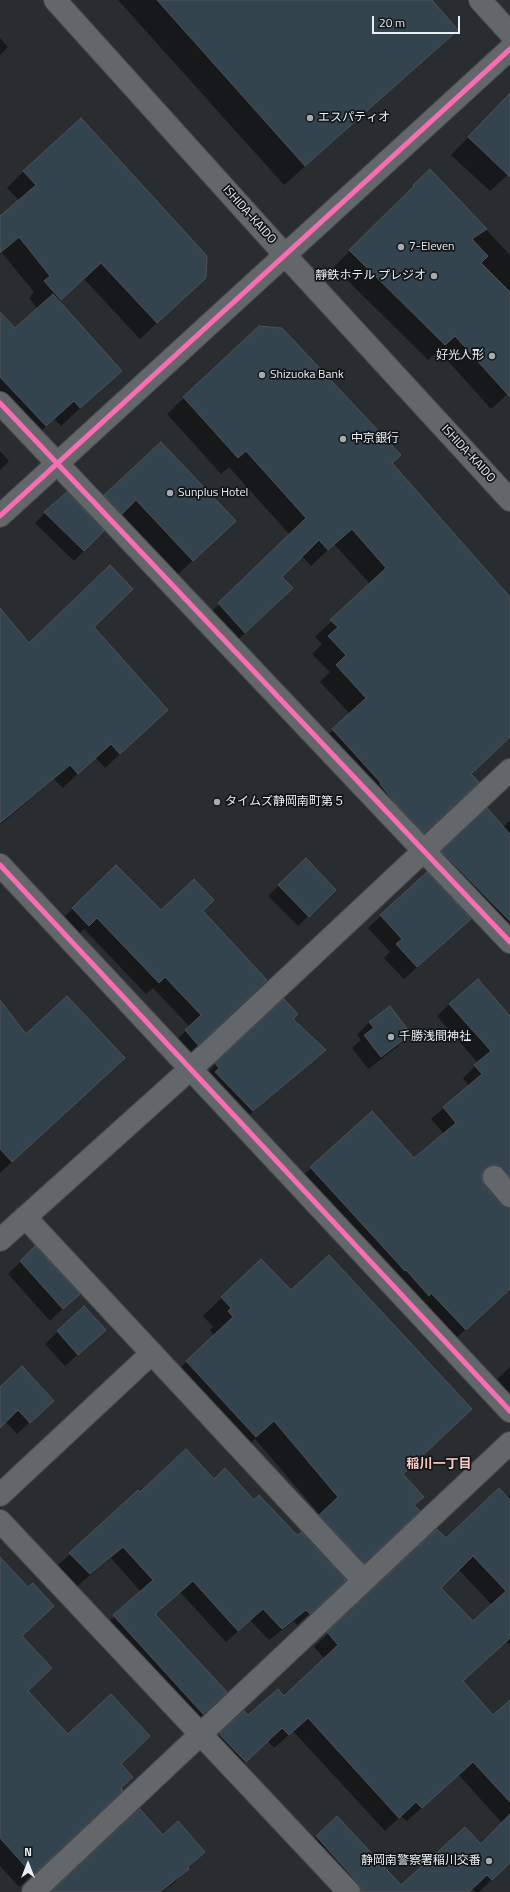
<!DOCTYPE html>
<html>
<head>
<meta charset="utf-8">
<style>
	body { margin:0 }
	#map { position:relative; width:510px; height:1892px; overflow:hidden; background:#2a2d30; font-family:"Titillium Web",sans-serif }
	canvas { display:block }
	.north { position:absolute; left:8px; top:1844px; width:40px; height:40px; -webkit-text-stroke:3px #121618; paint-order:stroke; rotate:0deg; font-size:11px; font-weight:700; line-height:16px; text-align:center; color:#eaeff3 }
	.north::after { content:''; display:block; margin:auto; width:14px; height:18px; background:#eaeff3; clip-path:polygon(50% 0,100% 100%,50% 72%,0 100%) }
	.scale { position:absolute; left:372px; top:16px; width:88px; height:18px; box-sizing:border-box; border:2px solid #eaeff3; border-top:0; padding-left:5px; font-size:12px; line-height:14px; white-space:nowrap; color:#eaeff3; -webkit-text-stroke:3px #121618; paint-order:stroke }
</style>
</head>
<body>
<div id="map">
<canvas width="510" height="1892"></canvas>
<div class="north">N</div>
<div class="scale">20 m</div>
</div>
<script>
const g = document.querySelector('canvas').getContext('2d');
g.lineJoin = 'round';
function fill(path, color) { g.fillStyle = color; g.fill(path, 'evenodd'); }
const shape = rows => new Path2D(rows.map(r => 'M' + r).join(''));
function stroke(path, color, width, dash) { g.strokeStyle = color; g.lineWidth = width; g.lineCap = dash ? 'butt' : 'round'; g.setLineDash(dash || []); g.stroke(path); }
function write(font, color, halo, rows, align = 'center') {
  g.font = font + ' "Titillium Web","Noto Sans JP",sans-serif'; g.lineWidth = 3.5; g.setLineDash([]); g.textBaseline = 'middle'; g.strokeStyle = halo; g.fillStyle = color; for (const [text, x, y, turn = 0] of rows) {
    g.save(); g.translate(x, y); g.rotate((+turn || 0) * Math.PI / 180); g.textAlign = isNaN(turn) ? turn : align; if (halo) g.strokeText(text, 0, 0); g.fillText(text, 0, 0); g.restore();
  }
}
fill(shape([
	[118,0,431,0,457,30,436,50,284,185],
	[0,38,8,47,0,55],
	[510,94,510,173,490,191,451,155],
	[430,170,510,255,510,392,491,409,439,351,428,360,334,267],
	[24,171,205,277,140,339,84,279,59,302,120,371,61,426,54,419,26,445,0,416,0,324,14,329,38,309,29,298,34,292,2,253,0,254,0,218,20,201,7,188],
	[184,398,391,464,510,598,510,737,470,774,461,799,407,849,316,746,350,714,320,682,330,672,312,654,322,644,315,637,370,584,334,544,311,566,302,556,280,577,275,605,228,649,202,621,290,535,229,467,221,474,167,414],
	[161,443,217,538,175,577,118,517,74,561,35,523,45,513,86,514],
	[0,451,9,461,0,470],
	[0,610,29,644,92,628,152,724,105,768,95,757,63,788,54,779,0,825],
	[510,820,510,948,426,869,442,852,503,827],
	[306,860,335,890,298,926,268,896],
	[116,866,161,912,201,911,254,992,186,1056,174,1042,190,1027,153,988,146,994,84,929,77,936,61,920],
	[427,873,457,931,404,979,384,958,390,952,368,928],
	[0,1002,25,1036,123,1058,0,1173],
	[449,1004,510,1018,510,1205,486,1177,481,1177,484,1186,505,1209,510,1209,510,1288,453,1341,298,1180,372,1113,413,1160,444,1134,431,1119,469,1086,463,1078,478,1063,437,1016],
	[292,1020,325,1050,240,1123,203,1077,216,1064],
	[369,1022,410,1034,397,1047,368,1069,352,1048,361,1040,357,1035],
	[35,1248,78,1294,50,1321,8,1274],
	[261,1260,402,1474,413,1506,400,1529,345,1581,297,1625,294,1621,269,1640,250,1620,226,1642,180,1592,154,1615,214,1704,191,1726,102,1628,141,1592,111,1558,77,1586,58,1565,140,1493,213,1480,254,1502,298,1536,320,1515,255,1439,237,1455,168,1380,214,1335,210,1330,213,1327,203,1316],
	[58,1331,92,1342,65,1366,45,1344],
	[510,1367,510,1398,490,1386],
	[0,1388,40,1413,17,1434,5,1421,0,1426],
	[510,1496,510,1645,506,1641,462,1682,490,1723,510,1716,510,1862,479,1892,476,1892,473,1889,469,1892,339,1892,302,1850,337,1817,401,1887,481,1845,502,1823,459,1775,407,1821,401,1816,385,1831,293,1731,274,1748,268,1741,231,1775,207,1748,221,1734,284,1698,325,1659,314,1647,437,1530,446,1539],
	[459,1570,492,1605,473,1623,440,1588],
	[0,1559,21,1636,51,1668,27,1692,68,1735,120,1764,120,1788,109,1803,19,1887,0,1866],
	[163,1836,204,1852,175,1882,162,1892,53,1892]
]), '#0007');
const building = shape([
	[157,0,432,0,458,30,305,166,157,0],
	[510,93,510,177,468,137,510,93],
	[81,118,207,256,206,278,157,323,101,263,61,300,44,281,50,276,19,237,0,253,0,216,36,185,23,171,81,118],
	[430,169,487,229,472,239,488,256,481,263,510,292,510,397,455,336,445,345,349,250,414,186,413,185,430,169],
	[53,294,122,371,80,408,74,401,46,426,0,377,0,312,15,328,53,294],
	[259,326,282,328,401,455,392,463,510,597,510,737,471,774,479,782,424,833,396,804,380,784,381,783,332,729,366,698,336,665,346,655,328,636,338,627,330,620,386,568,352,529,328,550,319,540,282,577,293,588,245,633,218,603,306,518,246,451,238,458,183,397,259,326],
	[161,442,236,521,193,561,136,500,122,514,104,495,161,442],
	[67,492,104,531,84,551,44,512,67,492],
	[110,565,133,589,94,627,168,710,120,754,111,744,78,774,70,765,0,823,0,608,29,643,110,565],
	[487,808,510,834,510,921,441,851,487,808],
	[306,858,336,890,309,917,278,885,306,858],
	[116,865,161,910,194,879,214,900,203,911,267,980,198,1045,185,1030,201,1015,165,977,159,983,97,918,89,926,72,908,116,865],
	[427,872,471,919,417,967,396,944,402,939,380,915,427,872],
	[478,979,510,1016,510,1177,499,1165,492,1165,486,1168,482,1173,482,1179,484,1185,500,1204,510,1208,510,1289,466,1330,431,1293,429,1296,406,1270,405,1271,310,1167,372,1111,414,1158,456,1123,443,1107,482,1074,474,1065,491,1051,449,1004,478,979],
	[67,996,125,1058,12,1162,0,1149,0,1000,26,1034,67,996],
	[284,999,298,1014,293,1019,326,1050,253,1111,215,1072,219,1068,215,1063,284,999],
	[390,1006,411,1034,381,1057,364,1035,374,1028,369,1022,390,1006],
	[35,1246,80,1294,63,1309,20,1261,35,1246],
	[329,1255,472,1409,403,1474,424,1497,414,1505,420,1511,364,1563,319,1515,338,1497,274,1421,256,1437,186,1361,233,1317,228,1311,231,1308,221,1297,261,1259,291,1290,329,1255],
	[84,1306,106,1330,78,1355,57,1331,84,1306],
	[22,1366,54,1401,30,1423,18,1410,0,1428,0,1387,22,1366],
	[186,1449,214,1479,225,1468,254,1500,259,1495,295,1533,298,1535,301,1532,346,1580,310,1614,306,1610,282,1629,263,1609,238,1631,193,1581,155,1614,227,1692,203,1714,113,1615,153,1580,123,1547,90,1574,69,1553,138,1490,140,1492,186,1449],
	[499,1488,510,1500,510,1638,463,1681,493,1715,510,1700,510,1802,473,1762,422,1808,416,1802,399,1818,308,1718,289,1735,282,1728,246,1762,221,1736,220,1733,244,1711,248,1715,278,1689,284,1696,338,1645,327,1632,437,1529,446,1538,499,1488],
	[473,1556,506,1591,473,1621,441,1588,473,1556],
	[0,1557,28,1587,33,1583,54,1606,22,1636,52,1668,28,1691,68,1734,111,1694,150,1736,121,1764,133,1777,121,1788,123,1790,33,1875,0,1838,0,1557],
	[140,1809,163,1835,178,1821,205,1852,188,1867,189,1869,160,1892,51,1892,140,1809],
	[510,1814,510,1863,492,1880,487,1875,469,1892,361,1892,358,1883,316,1836,337,1816,401,1885,465,1827,481,1844,510,1814]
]);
fill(building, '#34444e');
stroke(building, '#4f5255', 1);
const minor = shape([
	[480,0,510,33],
	[0,403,510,942],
	[0,865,510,1411],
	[494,1177,510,1196],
	[25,1217,363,1580],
	[0,1240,208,1053,510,770],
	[0,1495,152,1353],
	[0,1521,349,1892],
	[33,1892,510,1443]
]);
const tertiary = shape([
	[55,0,285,255,510,500],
	[0,516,510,49]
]);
stroke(minor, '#46494d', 24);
stroke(tertiary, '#46494d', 24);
stroke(minor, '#64676a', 22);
stroke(tertiary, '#64676a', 22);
stroke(shape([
	[0,403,510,942],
	[0,516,510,49],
	[0,865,510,1411]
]), '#f96db3', 5);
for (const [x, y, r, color] of [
	[310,118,4,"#a7abaf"],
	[401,247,4,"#a7abaf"],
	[434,276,4,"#a7abaf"],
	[492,356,4,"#a7abaf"],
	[262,375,4,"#a7abaf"],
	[343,439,4,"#a7abaf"],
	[170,493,4,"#a7abaf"],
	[217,802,4,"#a7abaf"],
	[391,1037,4,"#a7abaf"],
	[489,1861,4,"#a7abaf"]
]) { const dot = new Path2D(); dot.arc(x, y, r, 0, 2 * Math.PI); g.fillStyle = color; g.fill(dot); stroke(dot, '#121618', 1.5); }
write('12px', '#eaeff3', '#121618', [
	["エスパティオ",318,118],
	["7-Eleven",409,247],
	["靜鉄ホテル プレジオ",426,276,"right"],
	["好光人形",484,356,"right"],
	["Shizuoka Bank",270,375],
	["中京銀行",351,439],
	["Sunplus Hotel",178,493],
	["タイムズ静岡南町第５",225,802],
	["千勝浅間神社",399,1037],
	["静岡南警察署稲川交番",481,1861,"right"]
], 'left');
write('12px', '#eaeff3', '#121618', [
	["ISHIDA-KAIDO",249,215,48],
	["ISHIDA-KAIDO",468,454,47]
]);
write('bold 13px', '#fdc9c4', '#121618', [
	["稲川一丁目",439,1465]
]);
</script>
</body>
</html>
